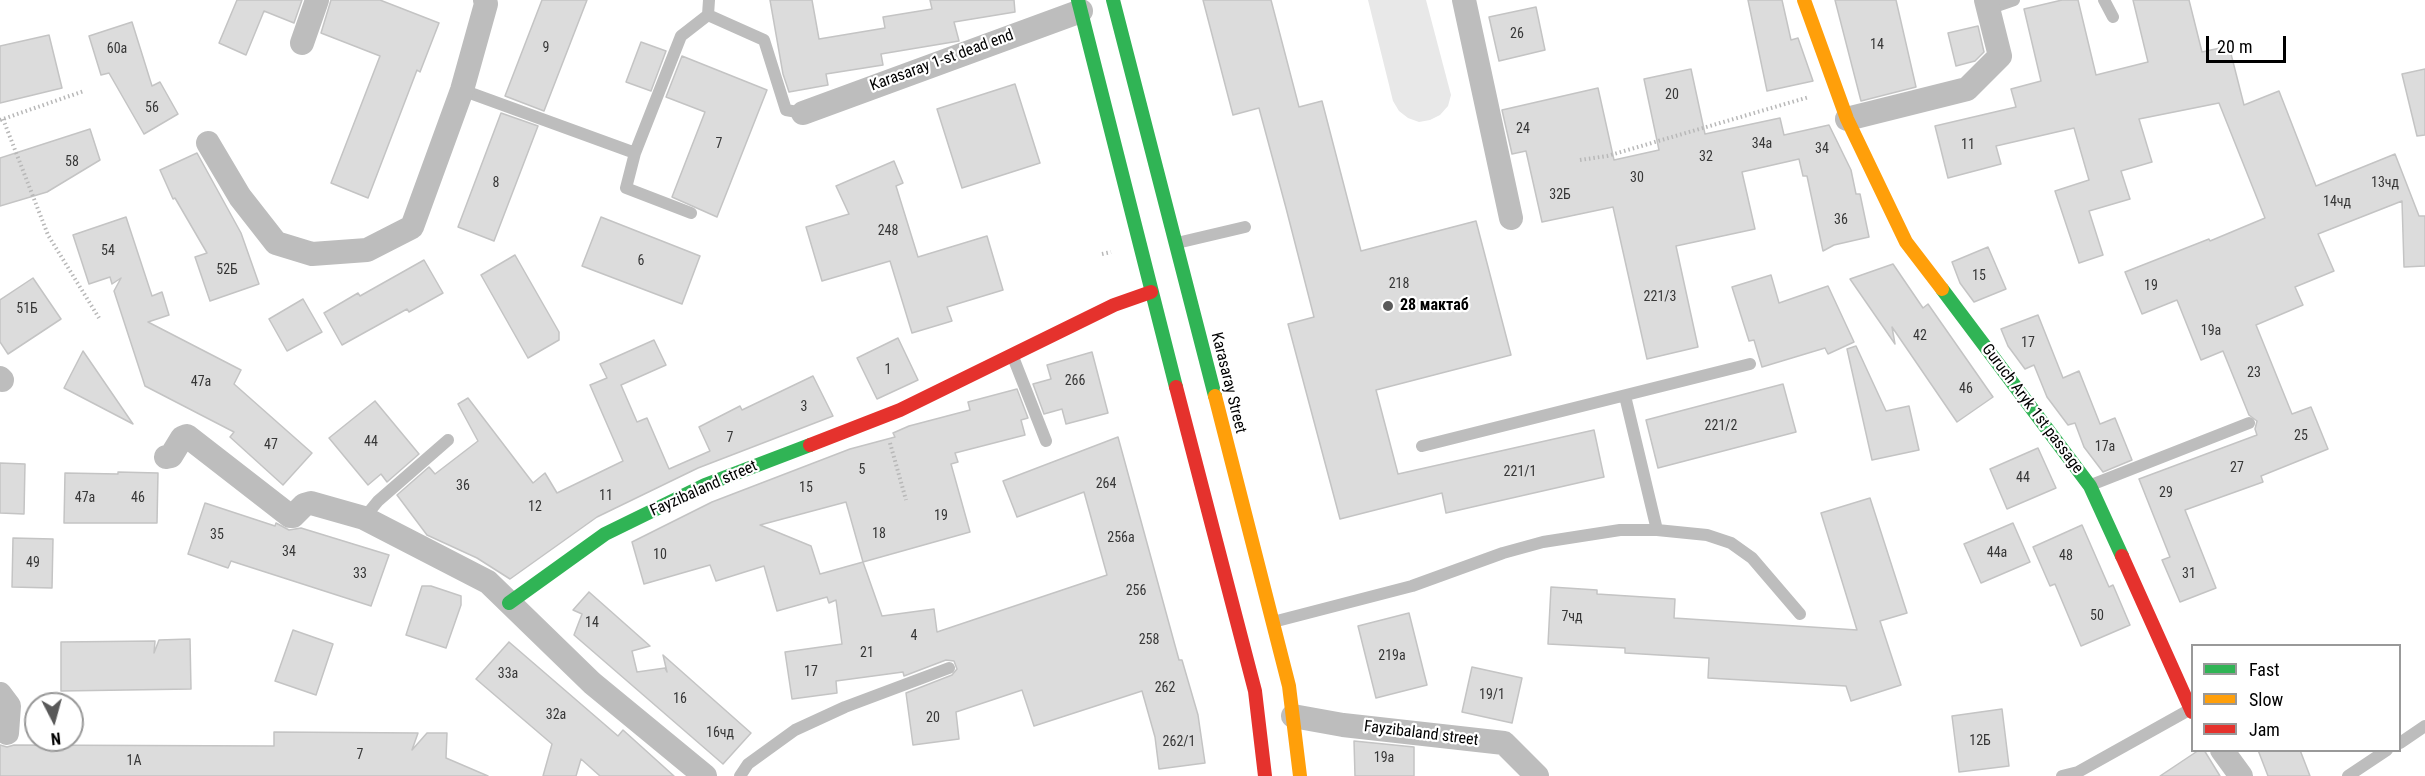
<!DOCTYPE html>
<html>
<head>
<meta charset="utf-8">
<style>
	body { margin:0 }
	#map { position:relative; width:2425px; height:776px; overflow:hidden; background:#fff; font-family:"Roboto Condensed",sans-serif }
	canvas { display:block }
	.legend { position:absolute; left:2191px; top:644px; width:210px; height:108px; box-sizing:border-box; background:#fff; border:2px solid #999; margin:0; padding:8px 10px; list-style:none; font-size:18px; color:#000 }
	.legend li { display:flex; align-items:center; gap:12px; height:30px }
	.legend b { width:30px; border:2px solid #999 }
	.north { position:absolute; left:24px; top:692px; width:60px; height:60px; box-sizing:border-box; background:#fff; border:2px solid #999; border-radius:50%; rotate:174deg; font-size:16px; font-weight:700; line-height:24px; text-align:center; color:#000 }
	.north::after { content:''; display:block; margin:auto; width:21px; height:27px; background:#595959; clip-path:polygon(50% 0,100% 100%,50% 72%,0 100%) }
	.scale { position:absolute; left:2206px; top:36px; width:80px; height:27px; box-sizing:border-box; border:3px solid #000; border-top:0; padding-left:8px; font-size:18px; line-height:21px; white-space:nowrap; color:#000; -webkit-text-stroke:4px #fff; paint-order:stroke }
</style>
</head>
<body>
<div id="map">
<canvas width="2425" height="776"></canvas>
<ul class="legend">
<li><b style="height:8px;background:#30b455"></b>Fast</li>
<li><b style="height:8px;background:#ff9f0a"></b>Slow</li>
<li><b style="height:8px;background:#e5322d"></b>Jam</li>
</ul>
<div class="north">N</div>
<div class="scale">20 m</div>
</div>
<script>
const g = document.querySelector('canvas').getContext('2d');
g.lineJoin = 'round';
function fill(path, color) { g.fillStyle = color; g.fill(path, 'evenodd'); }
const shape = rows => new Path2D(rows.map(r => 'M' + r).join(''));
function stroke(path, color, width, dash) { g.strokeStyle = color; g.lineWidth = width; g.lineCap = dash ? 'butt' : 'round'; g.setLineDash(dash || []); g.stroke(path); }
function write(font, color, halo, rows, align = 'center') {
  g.font = font + ' "Roboto Condensed",sans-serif'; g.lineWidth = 4.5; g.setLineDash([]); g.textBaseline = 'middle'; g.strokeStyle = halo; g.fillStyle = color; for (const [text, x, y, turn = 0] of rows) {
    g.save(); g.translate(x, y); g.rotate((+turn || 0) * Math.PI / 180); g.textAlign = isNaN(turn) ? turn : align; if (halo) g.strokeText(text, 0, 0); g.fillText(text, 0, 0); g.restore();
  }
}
fill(shape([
	[1368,0,1426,0,1451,95,1448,106,1440,115,1430,120,1419,122,1408,118,1399,111,1393,101]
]), '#e8e8e8');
const building = shape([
	[237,0,302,0,294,23,264,11,246,55,219,43,237,0],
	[331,0,380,0,439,23,420,72,417,70,368,198,331,183,380,56,321,33,331,0],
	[542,0,587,0,544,111,505,96,542,0],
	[770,0,812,0,819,39,885,28,883,17,932,9,930,0,1014,0,1015,12,954,22,959,41,881,54,883,65,826,74,828,85,789,92,783,74,770,0],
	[1203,0,1271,0,1299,107,1322,101,1361,251,1476,221,1511,355,1376,390,1398,474,1594,430,1604,477,1446,513,1442,493,1340,519,1288,324,1314,317,1286,208,1259,108,1233,115,1203,0],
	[1748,0,1782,0,1791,40,1798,38,1813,81,1767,91,1748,0],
	[1835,0,1896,0,1916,87,1861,101,1835,0],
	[2062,0,2078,0,2096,75,2148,62,2133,0,2189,0,2202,52,2229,46,2244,105,2279,91,2316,186,2395,154,2419,216,2425,216,2425,266,2404,267,2402,201,2318,234,2334,271,2295,287,2303,305,2256,325,2292,414,2311,407,2328,449,2261,476,2263,482,2185,510,2216,588,2180,602,2162,560,2170,557,2139,479,2257,435,2255,429,2257,421,2249,415,2223,351,2201,360,2177,300,2142,314,2125,272,2209,239,2210,241,2265,218,2219,103,2139,119,2152,162,2121,171,2130,199,2089,211,2103,255,2079,263,2055,191,2089,180,2074,128,1996,146,2001,164,1948,178,1935,126,2016,107,2011,89,2041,81,2024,9,2062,0],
	[1536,7,1545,50,1499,61,1489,17,1536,7],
	[132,22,152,86,160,82,178,114,144,134,109,73,101,75,89,36,132,22],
	[1978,26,1984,52,1975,61,1956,66,1948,33,1978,26],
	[49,35,62,88,0,103,0,46,49,35],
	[641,42,666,51,651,91,626,82,641,42],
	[682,56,767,90,717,217,672,197,705,112,666,97,682,56],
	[1691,69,1705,134,1780,118,1784,135,1829,125,1851,170,1856,194,1860,194,1869,237,1834,245,1823,251,1807,176,1803,176,1799,159,1742,172,1755,229,1676,246,1698,347,1647,359,1613,207,1542,222,1526,151,1512,154,1502,110,1598,88,1614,160,1659,150,1644,79,1691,69],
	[2425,69,2425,135,2417,136,2402,74,2425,69],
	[1015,84,1040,163,962,188,937,109,1015,84],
	[501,113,538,126,494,241,458,227,501,113],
	[90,129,100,160,47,192,0,206,0,158,90,129],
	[197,153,241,233,259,284,210,301,195,257,207,253,175,198,173,199,160,170,197,153],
	[894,161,903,183,896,186,918,257,987,236,1003,290,947,307,952,321,912,333,890,261,822,281,806,227,849,214,836,186,894,161],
	[126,217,152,296,162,292,169,315,148,322,241,370,234,384,312,453,283,485,230,437,234,432,145,386,114,291,121,278,112,284,110,277,89,284,73,235,126,217],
	[601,217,700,256,682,304,582,266,601,217],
	[1988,247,2006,289,1974,302,1960,283,1952,262,1988,247],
	[515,255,559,332,559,340,528,358,481,275,515,255],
	[424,260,443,293,409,312,407,309,342,345,324,313,358,293,360,296,424,260],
	[1893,264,1923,308,1928,304,1993,397,1957,422,1892,327,1895,344,1850,279,1893,264],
	[1771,275,1779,303,1828,286,1854,342,1828,354,1825,348,1762,367,1754,340,1749,341,1732,287,1771,275],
	[33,278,61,319,8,354,0,342,0,300,33,278],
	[303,299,322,332,287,351,269,319,303,299],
	[2038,315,2063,378,2079,371,2100,424,2115,418,2132,460,2103,472,2084,447,2075,423,2068,425,2047,397,2034,365,2025,369,2008,346,2001,329,2038,315],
	[898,338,918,380,877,399,857,358,898,338],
	[654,340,666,365,621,385,637,422,647,418,669,469,710,451,699,427,740,406,742,410,813,376,833,416,698,468,597,517,510,579,477,558,427,535,397,495,429,467,435,474,478,441,458,404,468,398,533,483,545,473,557,493,623,461,590,385,607,378,600,364,654,340],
	[1856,346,1886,411,1909,406,1919,450,1872,460,1847,349,1856,346],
	[83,351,133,424,64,388,83,351],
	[1092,352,1108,413,1066,424,1062,409,1044,414,1033,384,1051,379,1047,365,1092,352],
	[1783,384,1796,432,1658,468,1646,420,1783,384],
	[1017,389,1028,418,1021,420,1025,435,955,453,958,462,951,464,970,532,863,562,882,616,934,609,937,632,1107,575,1084,492,1017,517,1003,481,1118,437,1179,660,1182,660,1198,715,1205,763,1159,769,1155,737,1142,691,1034,726,1022,690,956,712,959,739,913,745,906,693,952,675,957,669,954,661,946,660,904,676,903,672,836,681,837,693,792,699,785,652,842,644,836,600,829,603,827,597,777,611,764,566,716,581,710,565,644,584,632,542,712,502,850,449,895,437,893,433,909,426,970,410,968,402,1017,389],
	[846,502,863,562,820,574,811,546,760,525,846,502],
	[375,401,419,454,387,482,381,474,368,485,329,438,375,401],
	[2038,448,2056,488,2007,509,1990,469,2038,448],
	[0,463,25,464,24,514,0,513,0,463],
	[118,472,158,473,157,523,64,523,65,473,118,474,118,472],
	[1870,498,1907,613,1880,621,1901,685,1851,701,1846,686,1708,678,1709,658,1625,653,1625,648,1548,644,1551,587,1597,590,1597,594,1675,599,1674,618,1857,630,1821,513,1870,498],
	[205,503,275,526,276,523,289,530,301,528,389,555,371,606,231,561,228,568,188,554,205,503],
	[2013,523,2030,562,1981,583,1964,544,2013,523],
	[2082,525,2109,587,2113,585,2130,625,2081,646,2055,584,2050,586,2033,547,2082,525],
	[13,538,53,539,52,588,12,587,13,538],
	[422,586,431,586,461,596,461,605,446,648,406,635,422,586],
	[589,592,650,646,632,651,637,672,665,668,667,672,663,655,751,733,723,764,574,635,582,614,573,610,589,592],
	[1409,613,1427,685,1376,698,1358,626,1409,613],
	[293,630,333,644,316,695,275,681,293,630],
	[190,639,191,689,61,691,61,642,155,641,154,653,159,640,190,639],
	[509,642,618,736,623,730,674,776,600,776,581,759,576,776,543,776,552,744,476,679,509,642],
	[1472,667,1522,678,1512,723,1462,712,1472,667],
	[2002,709,2009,766,1959,772,1952,716,2002,709],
	[274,732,418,733,412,750,427,733,447,733,446,758,488,776,0,776,0,745,7,747,14,745,274,746,274,732],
	[1354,741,1414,747,1414,776,1355,776,1354,741],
	[2199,750,2204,750,2220,776,2160,776,2199,750],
	[2258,750,2300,750,2310,776,2268,776,2258,750]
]);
fill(building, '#dcdcdc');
stroke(building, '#c4c4c4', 1.5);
stroke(shape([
	[3,119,48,235,99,318],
	[0,120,84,91],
	[1580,160,1607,156,1809,97],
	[1102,254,1111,252],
	[890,443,906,500]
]), '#b8b8b8', 4, [1.5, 3]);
stroke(shape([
	[2104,0,2113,17],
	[1988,9,2014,0],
	[708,15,709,0],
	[462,90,635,153],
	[691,213,626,188,635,153,681,36,708,15,764,40,786,110,803,113],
	[1177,243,1245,227],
	[1013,357,1046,441],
	[1625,396,1657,530],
	[1422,446,1750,364],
	[2091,485,2249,423],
	[364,518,378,501,448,440],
	[1273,622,1412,586,1503,553,1543,542,1620,530,1657,530,1707,535,1731,543,1752,558,1800,614],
	[2400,743,2425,726],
	[740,776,748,764,795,730,845,707,949,668],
	[2062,776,2078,772,2189,710],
	[2348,776,2387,750]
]), '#bdbdbd', 12);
stroke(shape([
	[1464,0,1511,218],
	[302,43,317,0],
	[803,113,1081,11],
	[1847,119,1967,89,2000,56,1986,0],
	[208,143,240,197,276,243,312,254,367,250,412,227,462,90,486,4,485,0],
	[0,378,2,380],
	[166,457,171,456,182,438,187,436,290,516,293,516,304,505,311,503,364,518,488,582,592,683,705,776],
	[0,694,9,706,7,733],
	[1293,716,1343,725,1504,743,1537,776],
	[2222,750,2241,776]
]), '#bdbdbd', 24);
stroke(shape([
	[1078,0,1176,387],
	[1113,0,1215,396],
	[1942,289,2090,486,2122,556],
	[509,603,605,534,705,485,810,445]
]), '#30b455', 14);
stroke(shape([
	[1804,0,1847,119,1906,242,1942,289],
	[1215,396,1289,686,1300,776]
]), '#ff9f0a', 14);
stroke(shape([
	[1176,387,1255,691,1265,776],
	[810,445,900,410,1114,305,1151,292],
	[2122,556,2192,712]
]), '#e5322d', 14);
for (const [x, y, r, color] of [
	[1388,306,6,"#595959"]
]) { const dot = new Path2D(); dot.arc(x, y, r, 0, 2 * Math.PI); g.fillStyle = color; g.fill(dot); stroke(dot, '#fff', 2); }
write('14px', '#373737', null, [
	["26",1517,34],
	["14",1877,45],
	["9",546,48],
	["60a",117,49],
	["20",1672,95],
	["56",152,108],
	["24",1523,129],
	["7",719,144],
	["34а",1762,144],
	["11",1968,145],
	["34",1822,149],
	["32",1706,157],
	["58",72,162],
	["30",1637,178],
	["8",496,183],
	["13чд",2385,183],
	["32Б",1560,195],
	["14чд",2337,202],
	["36",1841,220],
	["248",888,231],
	["54",108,251],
	["6",641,261],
	["52Б",227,270],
	["15",1979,276],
	["218",1399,284],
	["19",2151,286],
	["221/3",1660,297],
	["51Б",27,309],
	["19a",2211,331],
	["42",1920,336],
	["17",2028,343],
	["1",888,370],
	["23",2254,373],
	["266",1075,381],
	["47a",201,382],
	["46",1966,389],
	["3",804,407],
	["221/2",1721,426],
	["25",2301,436],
	["7",730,438],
	["44",371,442],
	["47",271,445],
	["17a",2105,447],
	["27",2237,468],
	["5",862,470],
	["221/1",1520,472],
	["44",2023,478],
	["264",1106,484],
	["36",463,486],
	["15",806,488],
	["29",2166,493],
	["11",606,496],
	["47a",85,498],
	["46",138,498],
	["12",535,507],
	["19",941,516],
	["18",879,534],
	["35",217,535],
	["256a",1121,538],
	["34",289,552],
	["44a",1997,553],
	["10",660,555],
	["48",2066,556],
	["49",33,563],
	["33",360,574],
	["31",2189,574],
	["256",1136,591],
	["50",2097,616],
	["7чд",1572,617],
	["14",592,623],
	["4",914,636],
	["258",1149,640],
	["21",867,653],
	["219a",1392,656],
	["17",811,672],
	["33а",508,674],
	["262",1165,688],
	["19/1",1492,695],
	["16",680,699],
	["32а",556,715],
	["20",933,718],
	["16чд",720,733],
	["12Б",1980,741],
	["262/1",1179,742],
	["7",360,755],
	["19a",1384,758],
	["1А",134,761]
]);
write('16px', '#000', '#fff', [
	["Karasaray 1-st dead end",942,61,-20],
	["Karasaray Street",1228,383,76],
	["Guruch Aryk 1st passage",2032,409,53],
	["Fayzibaland street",704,489,-24],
	["Fayzibaland street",1421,734,7]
]);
write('bold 16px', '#000', '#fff', [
	["28 мактаб",1400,306]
], 'left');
</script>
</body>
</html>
